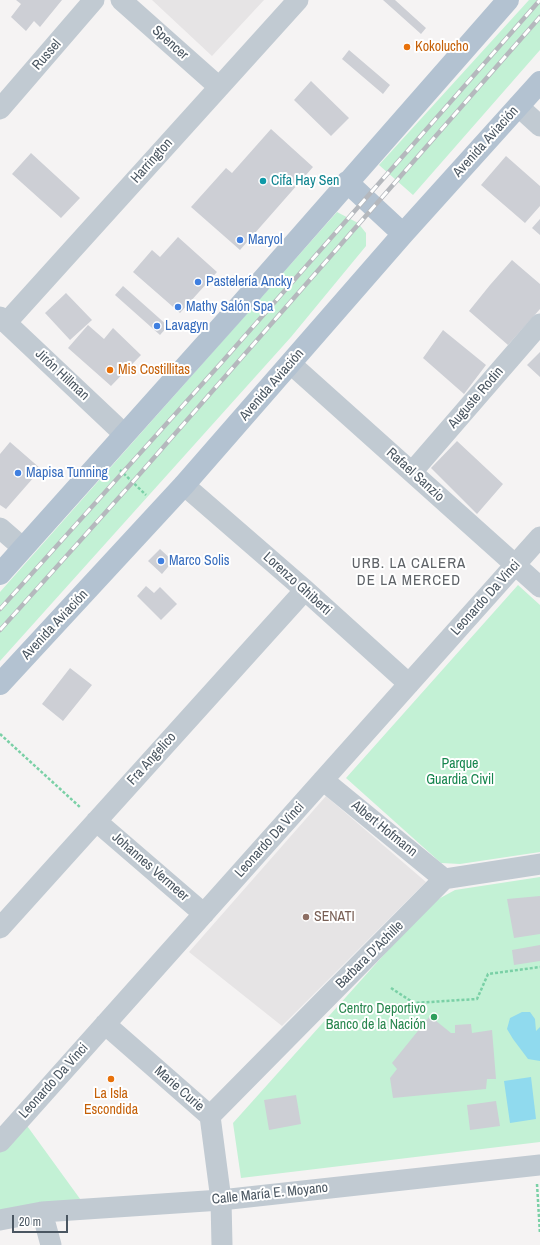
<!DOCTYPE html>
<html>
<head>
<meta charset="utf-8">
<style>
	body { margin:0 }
	#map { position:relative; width:540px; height:1245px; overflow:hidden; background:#f5f3f3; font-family:"Archivo Narrow",sans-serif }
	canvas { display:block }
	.scale { position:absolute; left:12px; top:1215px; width:56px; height:18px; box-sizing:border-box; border:2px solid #4a5661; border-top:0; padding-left:5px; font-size:12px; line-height:14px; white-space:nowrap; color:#4a5661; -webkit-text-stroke:3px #fff; paint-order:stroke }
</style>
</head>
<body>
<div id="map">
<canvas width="540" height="1245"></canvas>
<div class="scale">20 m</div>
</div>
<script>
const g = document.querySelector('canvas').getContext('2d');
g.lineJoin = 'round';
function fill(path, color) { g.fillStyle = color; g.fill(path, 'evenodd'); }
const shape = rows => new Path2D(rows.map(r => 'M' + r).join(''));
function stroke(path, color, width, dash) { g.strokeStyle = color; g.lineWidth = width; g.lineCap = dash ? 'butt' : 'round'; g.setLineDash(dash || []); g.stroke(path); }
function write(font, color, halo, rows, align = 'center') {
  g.font = font + ' "Archivo Narrow",sans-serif'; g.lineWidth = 4; g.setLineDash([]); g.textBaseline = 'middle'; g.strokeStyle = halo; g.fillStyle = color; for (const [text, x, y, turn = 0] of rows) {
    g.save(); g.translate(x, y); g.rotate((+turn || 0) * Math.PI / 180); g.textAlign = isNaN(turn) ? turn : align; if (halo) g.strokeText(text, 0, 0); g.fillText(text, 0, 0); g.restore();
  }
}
fill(shape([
	[152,0,264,0,212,56],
	[326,796,426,882,282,1026,189,952]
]), '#e6e4e5');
fill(shape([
	[529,0,540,0,540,50,413,195,379,165],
	[337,212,358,223,366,233,366,246,291,337,0,661,0,592],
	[518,585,540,605,540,852,460,864,441,863,346,778],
	[540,877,540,1142,241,1178,233,1123,424,910,433,902,455,890],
	[25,1123,83,1203,0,1213,0,1151]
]), '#c3f1d5');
fill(shape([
	[522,1012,530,1012,535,1019,536,1031,540,1027,540,1061,528,1059,513,1039,507,1029,510,1018],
	[531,1077,536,1119,510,1123,504,1081]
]), '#90daee');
fill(shape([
	[16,0,62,0,40,27,34,21,26,31,11,17,21,4],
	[383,0,395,0,426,28,421,34],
	[349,50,390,85,383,94,342,59],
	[311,81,349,118,331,136,294,100],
	[271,129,313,167,240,250,191,207,226,168,232,173],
	[31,153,80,198,61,218,12,174],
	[506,156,540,186,540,206,525,223,481,185],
	[540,219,540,235,532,228],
	[178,237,217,272,180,313,133,272,152,250,160,257],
	[512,260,540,284,540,309,508,345,469,311,490,285],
	[123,286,168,326,160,335,115,295],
	[66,293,92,320,70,340,45,313],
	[88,325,104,339,113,328,141,355,111,386,68,348],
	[443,330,486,365,464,394,423,358],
	[540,352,540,377,527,365],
	[457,441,503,484,477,514,431,468],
	[10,442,41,469,6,509,0,505,0,454],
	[160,549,173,561,162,574,148,561],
	[146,586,154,593,160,587,177,604,161,620,137,596],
	[70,668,92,685,63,721,42,704],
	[540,896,540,934,514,938,507,899],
	[540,945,540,961,514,965,512,950],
	[430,1016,451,1033,455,1033,455,1025,471,1024,472,1033,492,1030,496,1079,487,1079,486,1089,393,1098,390,1078,397,1069,392,1063],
	[296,1095,301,1124,269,1130,264,1100],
	[496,1101,500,1126,470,1130,467,1105]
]), '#cdcfd5');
stroke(shape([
	[120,470,146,495],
	[0,734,81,808],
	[391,988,414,1003,477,999,488,974,540,967],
	[537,1184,540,1234]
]), '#7ad0a6', 2.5, [3, 2]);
stroke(shape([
	[121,0,219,87],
	[518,106,540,126],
	[0,109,94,0],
	[0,317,124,434],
	[6,323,298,0],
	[291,364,540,587],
	[412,472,540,324],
	[184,485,305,590,409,684],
	[0,528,23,548],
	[323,780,444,879],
	[96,821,204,914],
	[0,928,305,590],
	[105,1024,210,1116,221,1200,222,1245],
	[210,1116,444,879,540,864],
	[0,1142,540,537],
	[42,1212,51,1245],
	[0,1220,42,1212,221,1200,540,1165]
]), '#c1cad2', 21);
stroke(shape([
	[347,182,403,234],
	[0,574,236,310,508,0],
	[0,684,184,485,403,234,540,82]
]), '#b3c2d1', 22);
const rail = shape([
	[0,609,222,362,540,0],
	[0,630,131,484,540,17]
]);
stroke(rail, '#b5b8bd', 4.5);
stroke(rail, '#fff', 3, [9]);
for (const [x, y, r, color] of [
	[407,47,4,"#e8710a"],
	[263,181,4,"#0f9aa8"],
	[240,240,4,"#3f7fe0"],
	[198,282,4,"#3f7fe0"],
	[178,307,4,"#3f7fe0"],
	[157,326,4,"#3f7fe0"],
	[110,370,4,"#e8710a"],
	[18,473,4,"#3f7fe0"],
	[161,561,4,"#3f7fe0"],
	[306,917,4,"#8d6e63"],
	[434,1017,4,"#2e9e5b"],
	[111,1079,4,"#e8710a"]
]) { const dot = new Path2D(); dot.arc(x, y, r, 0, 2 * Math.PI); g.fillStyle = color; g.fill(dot); stroke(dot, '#fff', 1.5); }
write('14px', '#4a5661', '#fff', [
	["Spencer",170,43,42],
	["Russel",47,55,-49],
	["Avenida Aviación",486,142,-48],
	["Harrington",152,161,-48],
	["Jirón Hillman",62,375,43],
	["Avenida Aviación",272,385,-49],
	["Auguste Rodin",476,398,-49],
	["Rafael Sanzio",415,475,42],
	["Lorenzo Ghiberti",297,584,42],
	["Leonardo Da Vinci",486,598,-48],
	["Avenida Aviación",55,625,-47],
	["Fra Angelico",152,759,-48],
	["Albert Hofmann",384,829,39],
	["Leonardo Da Vinci",270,840,-48],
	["Johannes Vermeer",150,867,41],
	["Barbara D'Achille",370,955,-45],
	["Leonardo Da Vinci",54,1081,-48],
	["Marie Curie",179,1089,41],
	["Calle María E. Moyano",270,1194,-6]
]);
write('14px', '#c56008', '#fff', [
	["Kokolucho",415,47],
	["Mis Costillitas",118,370],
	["La Isla",111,1094,"center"],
	["Escondida",111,1110,"center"]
], 'left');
write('14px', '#0d838f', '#fff', [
	["Cifa Hay Sen",271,181]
], 'left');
write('14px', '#366cbe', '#fff', [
	["Maryol",248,240],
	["Pastelería Ancky",206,282],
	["Mathy Salón Spa",186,307],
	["Lavagyn",165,326],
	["Mapisa Tunning",26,473],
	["Marco Solis",169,561]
], 'left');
write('14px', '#17864f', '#fff', [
	["Parque",460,764],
	["Guardia Civil",460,780]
]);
write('14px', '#785e54', '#fff', [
	["SENATI",314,917]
], 'left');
write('14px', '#27864d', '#fff', [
	["Centro Deportivo",426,1009],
	["Banco de la Nación",426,1025]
], 'right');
g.letterSpacing = '1px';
write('15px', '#5f6368', '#fff', [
	["URB. LA CALERA",409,564],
	["DE LA MERCED",409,581]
]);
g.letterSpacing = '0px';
</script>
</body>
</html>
